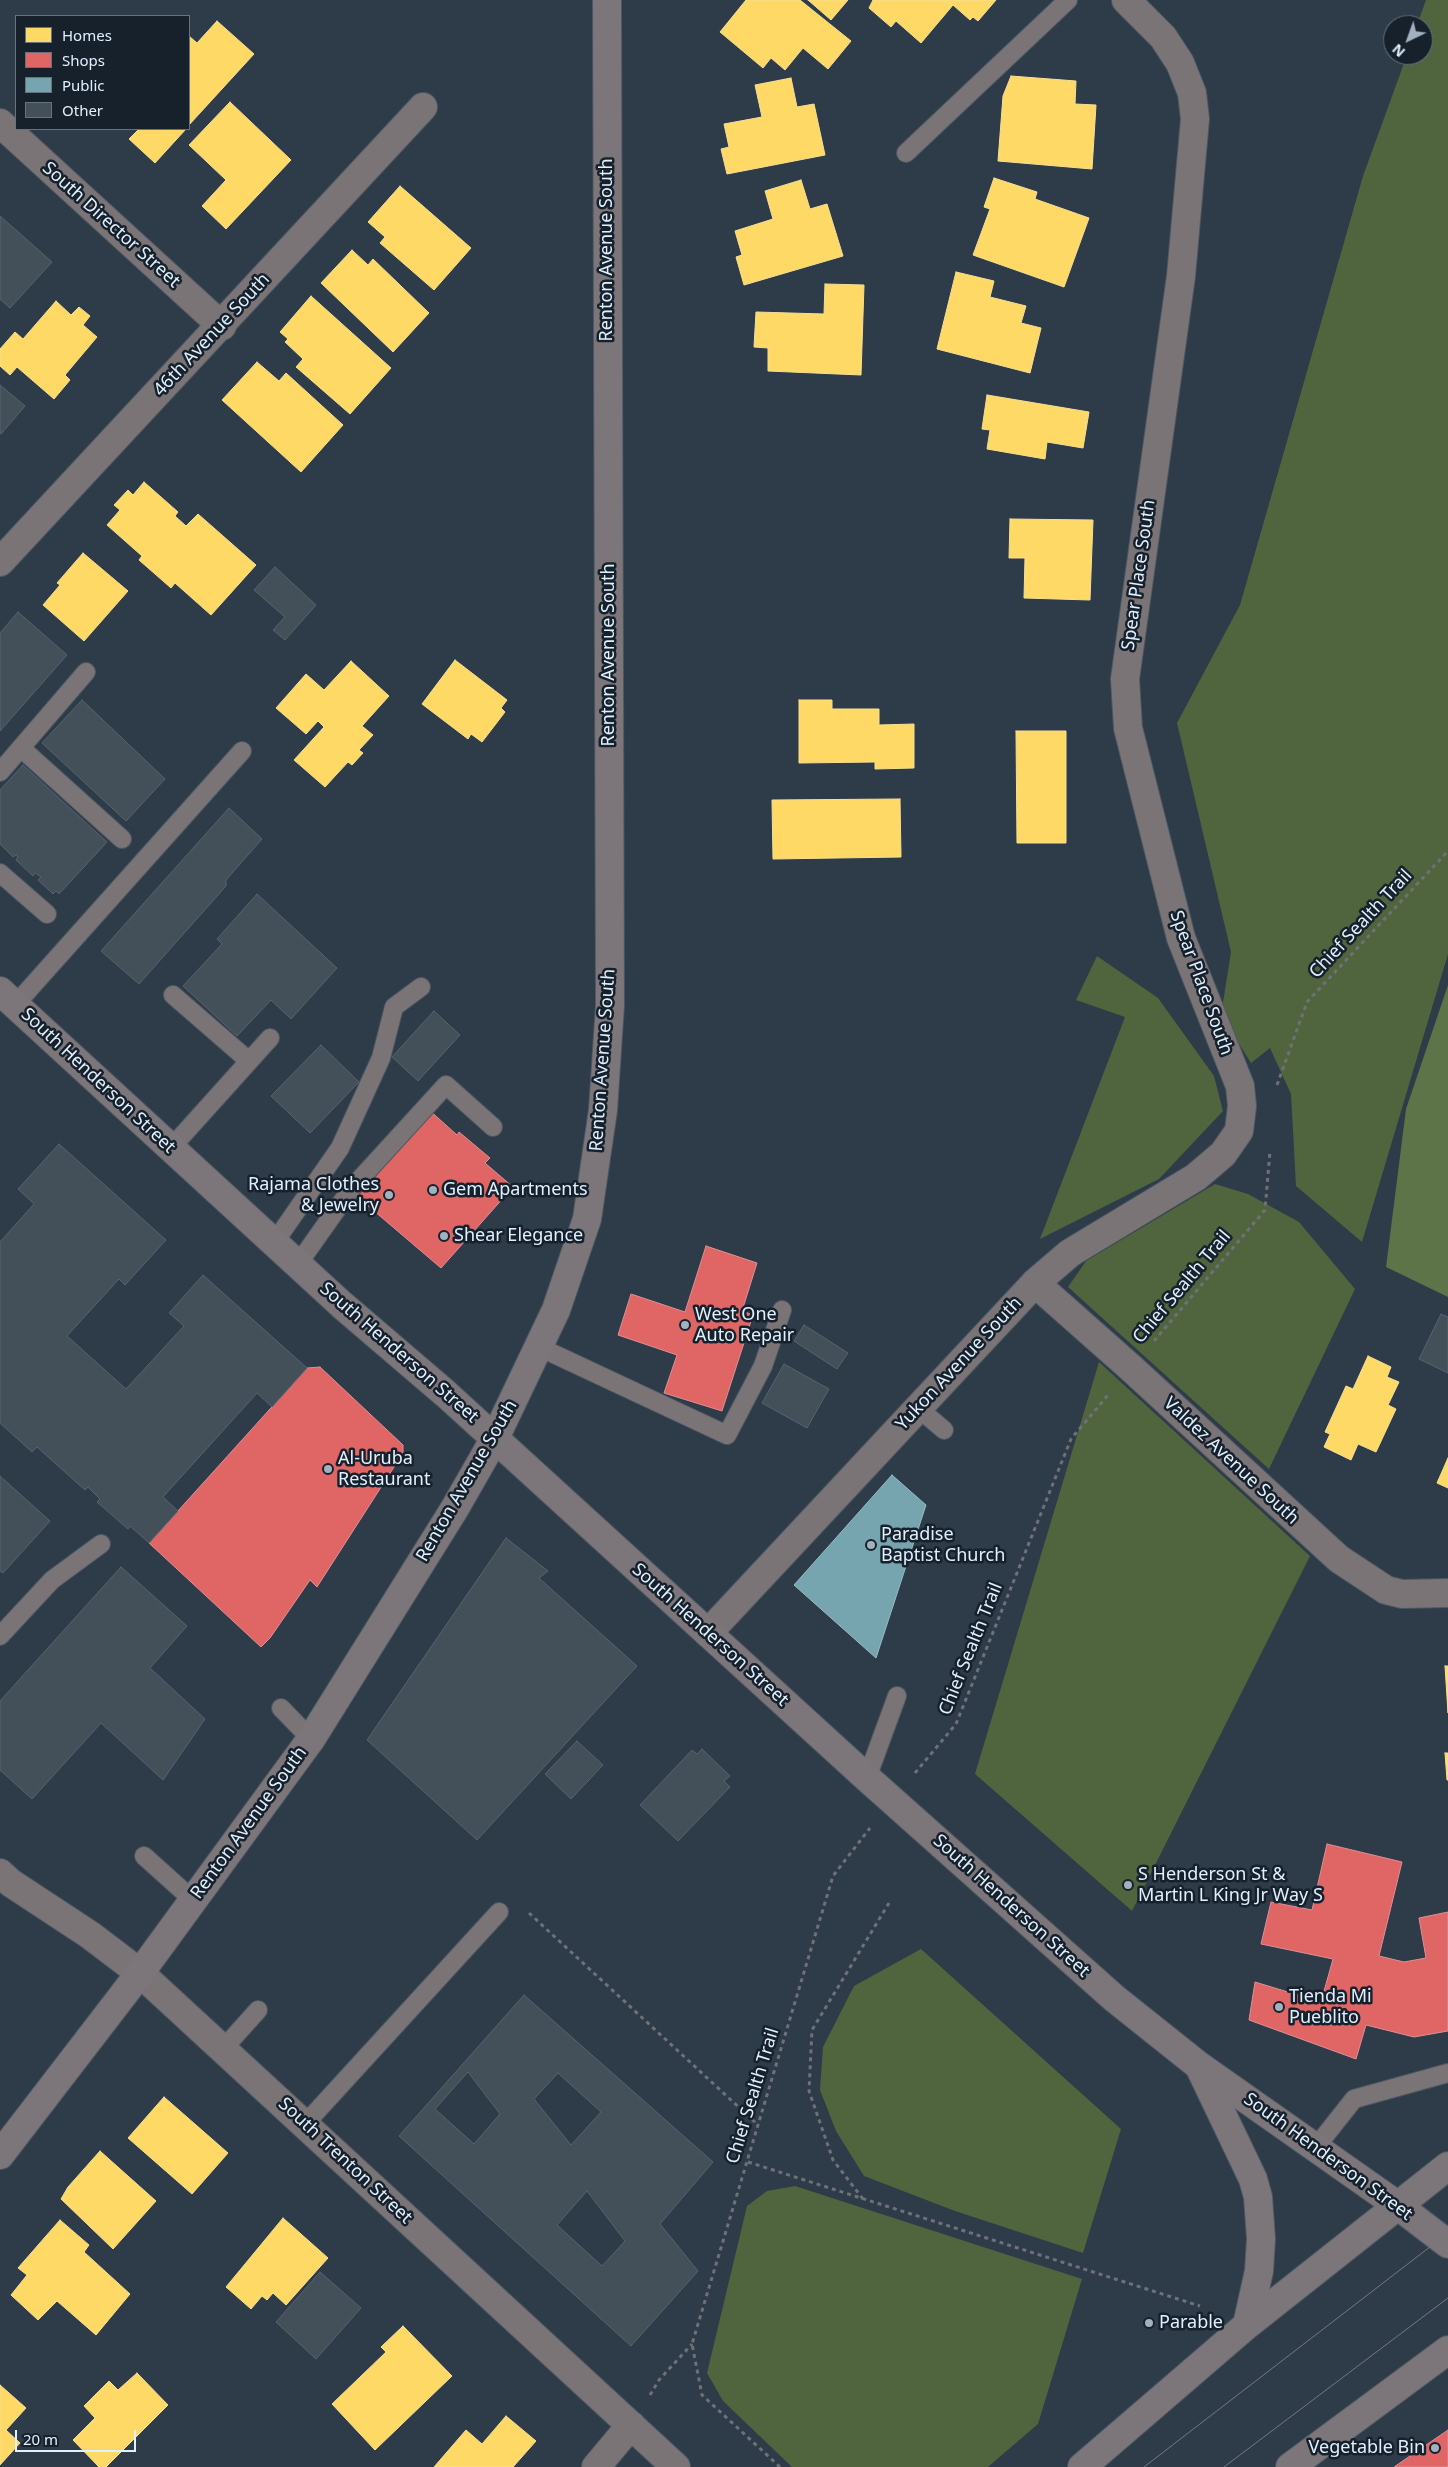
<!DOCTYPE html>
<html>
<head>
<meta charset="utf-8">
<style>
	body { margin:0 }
	#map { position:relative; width:1448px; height:2467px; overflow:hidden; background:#2e3b48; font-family:"Noto Sans",sans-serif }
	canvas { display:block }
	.legend { position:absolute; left:15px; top:15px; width:175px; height:115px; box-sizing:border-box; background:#16212c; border:1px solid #677480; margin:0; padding:6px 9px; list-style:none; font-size:15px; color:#e1f0ff }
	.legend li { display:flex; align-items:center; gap:10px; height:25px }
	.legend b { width:25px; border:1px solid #677480 }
	.north { position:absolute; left:1383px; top:15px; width:50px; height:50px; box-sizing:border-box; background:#16212c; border:1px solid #677480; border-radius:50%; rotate:222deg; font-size:14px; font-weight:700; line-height:20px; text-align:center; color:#e1f0ff }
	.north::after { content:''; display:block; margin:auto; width:18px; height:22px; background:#a2b1bf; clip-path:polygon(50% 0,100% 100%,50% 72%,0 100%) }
	.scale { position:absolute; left:15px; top:2430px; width:121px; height:22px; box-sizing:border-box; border:2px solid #e1f0ff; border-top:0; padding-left:6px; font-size:15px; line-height:18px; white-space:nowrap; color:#e1f0ff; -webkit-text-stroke:4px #16212c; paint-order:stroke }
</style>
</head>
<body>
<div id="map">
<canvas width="1448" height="2467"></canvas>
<ul class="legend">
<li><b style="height:14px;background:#ffd966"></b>Homes</li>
<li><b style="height:14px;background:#e06666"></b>Shops</li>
<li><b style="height:14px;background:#76a5af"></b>Public</li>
<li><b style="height:14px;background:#43505a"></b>Other</li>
</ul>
<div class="north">N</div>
<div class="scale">20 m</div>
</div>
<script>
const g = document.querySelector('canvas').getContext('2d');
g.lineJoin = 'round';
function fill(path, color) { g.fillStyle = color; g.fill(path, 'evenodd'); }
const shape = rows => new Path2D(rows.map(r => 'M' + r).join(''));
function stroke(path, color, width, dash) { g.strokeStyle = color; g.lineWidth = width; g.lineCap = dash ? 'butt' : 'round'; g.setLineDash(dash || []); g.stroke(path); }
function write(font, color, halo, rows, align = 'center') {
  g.font = font + ' "Noto Sans",sans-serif'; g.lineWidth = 5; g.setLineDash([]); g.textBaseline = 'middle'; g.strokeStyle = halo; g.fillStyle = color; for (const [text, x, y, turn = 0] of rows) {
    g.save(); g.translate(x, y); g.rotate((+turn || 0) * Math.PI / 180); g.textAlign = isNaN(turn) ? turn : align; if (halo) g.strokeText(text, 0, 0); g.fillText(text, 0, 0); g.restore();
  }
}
fill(shape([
	[1426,0,1448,0,1448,954,1362,1242,1296,1186,1291,1094,1270,1048,1251,1063,1221,1015,1231,952,1177,723,1240,605,1363,176,1407,55,1423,55,1423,25,1417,25],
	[1097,956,1158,998,1214,1076,1223,1111,1159,1179,1040,1239,1125,1017,1076,1000],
	[1215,1184,1248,1194,1299,1222,1355,1289,1269,1469,1068,1287,1086,1261],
	[1099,1362,1310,1556,1132,1911,975,1774],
	[921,1949,1121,2129,1083,2253,955,2211,864,2176,836,2131,820,2090,823,2047,854,1986],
	[795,2186,1082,2279,1038,2424,988,2467,792,2467,723,2401,707,2373,747,2206,767,2191]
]), '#50653d');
fill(shape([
	[1448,985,1448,1297,1386,1267,1406,1109]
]), '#5d7348');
const homes = shape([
	[746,0,800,0,851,41,828,69,803,48,785,70,771,58,763,68,720,32,746,0],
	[808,0,848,0,831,20,808,0],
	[873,0,996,0,978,21,973,17,970,20,953,5,921,43,896,21,891,27,869,8,873,0],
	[217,21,254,54,189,125,189,36,197,43,217,21],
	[1011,76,1076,81,1075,104,1096,105,1092,169,998,161,1003,96,1011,76],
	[791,78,797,107,814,104,825,155,727,174,721,149,729,147,724,124,762,117,755,85,791,78],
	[230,102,291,160,226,229,202,206,226,180,189,145,230,102],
	[139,129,186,129,155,163,129,139,139,129],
	[994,178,1037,192,1035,199,1089,218,1064,287,973,255,990,209,984,207,994,178],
	[801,180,810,209,827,204,843,256,744,285,736,257,742,255,735,231,773,219,765,191,801,180],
	[400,186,471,248,434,290,380,243,385,237,368,222,400,186],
	[352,250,368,265,373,259,429,313,393,352,321,283,352,250],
	[956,272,994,281,990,297,1026,306,1021,323,1041,328,1030,373,937,349,956,272],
	[825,284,864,285,861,375,768,371,768,348,754,347,756,312,824,314,825,284],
	[311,296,391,368,350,414,296,367,303,359,285,342,288,339,280,332,311,296],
	[56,301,71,315,79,307,90,316,83,325,97,337,65,375,70,380,54,399,17,367,10,375,0,366,0,349,15,332,23,339,56,301],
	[257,362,279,381,286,373,343,425,301,472,222,400,257,362],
	[987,395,1089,412,1083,448,1047,442,1045,459,987,449,990,430,982,429,987,395],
	[144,482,178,512,175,516,186,526,198,514,256,565,211,615,175,583,171,588,139,560,142,556,107,525,120,510,114,505,128,490,133,495,144,482],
	[1010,519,1093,520,1090,600,1024,598,1025,558,1009,558,1010,519],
	[83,553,128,591,84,641,43,605,60,585,57,583,83,553],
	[455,660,507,700,501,708,505,712,482,742,471,734,468,739,422,704,455,660],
	[351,661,389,696,362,726,373,735,359,750,363,753,352,765,348,762,325,787,294,760,324,727,318,721,306,734,276,708,306,674,324,690,351,661],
	[799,700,832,700,832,709,879,709,879,725,914,724,914,768,875,769,875,762,799,763,799,700],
	[1016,731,1066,731,1066,843,1017,843,1016,731],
	[900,799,901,857,773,859,772,800,900,799],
	[1368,1356,1391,1367,1387,1377,1399,1382,1388,1405,1396,1409,1376,1452,1358,1444,1351,1460,1324,1447,1330,1434,1325,1432,1346,1386,1353,1389,1368,1356],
	[1448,1458,1448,1488,1437,1483,1448,1458],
	[1445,1666,1448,1666,1448,1713,1445,1666],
	[1445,1753,1448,1753,1448,1780,1447,1780,1445,1753],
	[164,2097,228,2153,192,2194,128,2138,164,2097],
	[100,2151,156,2201,113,2249,61,2199,68,2187,100,2151],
	[283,2218,328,2258,286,2305,273,2293,267,2300,262,2296,251,2309,226,2287,283,2218],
	[60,2220,89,2245,84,2252,130,2294,96,2335,57,2301,38,2320,11,2295,27,2275,18,2268,60,2220],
	[403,2326,452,2376,375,2450,332,2404,386,2352,381,2347,403,2326],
	[137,2373,168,2405,106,2467,99,2467,73,2440,95,2418,84,2406,109,2381,118,2390,137,2373],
	[0,2385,26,2408,6,2430,20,2443,0,2465,0,2385],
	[506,2416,536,2441,513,2467,434,2467,466,2430,482,2444,506,2416]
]);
fill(homes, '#ffd966');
stroke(homes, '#f6e094', 1);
const shops = shape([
	[428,1109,457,1135,459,1132,490,1158,485,1163,513,1187,441,1268,353,1193,428,1109],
	[706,1246,757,1263,742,1311,753,1315,722,1411,664,1393,677,1355,618,1335,631,1294,685,1312,706,1246],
	[320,1367,403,1445,403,1453,317,1587,310,1580,270,1638,261,1647,149,1543,307,1368,320,1367],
	[1327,1844,1402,1862,1379,1956,1404,1962,1426,1958,1419,1918,1448,1912,1448,2031,1414,2037,1366,2025,1356,2059,1249,2020,1255,1982,1321,2002,1333,1959,1261,1944,1271,1902,1312,1910,1327,1844],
	[1448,2430,1448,2467,1394,2467,1448,2430]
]);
fill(shops, '#e06666');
stroke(shops, '#e08f94', 1);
const public = shape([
	[892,1475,926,1505,876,1658,794,1585,892,1475]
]);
fill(public, '#76a5af');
stroke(public, '#96bcc7', 1);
const building = shape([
	[0,216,52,262,10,308,0,299,0,216],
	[0,385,25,406,1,434,0,433,0,385],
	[275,567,316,605,285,640,273,630,285,617,254,590,275,567],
	[18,612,67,655,0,731,0,633,18,612],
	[82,700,165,779,126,821,42,743,82,700],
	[23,765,107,842,59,894,56,891,53,894,38,880,41,877,35,873,33,876,16,860,18,857,16,855,13,857,0,844,0,790,23,765],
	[229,808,262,839,226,880,226,886,139,984,101,951,229,808],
	[257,894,337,968,291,1019,271,1000,237,1036,183,986,222,944,217,939,257,894],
	[434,1011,460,1035,418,1081,392,1057,434,1011],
	[321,1045,359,1082,310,1133,271,1096,321,1045],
	[59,1144,166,1240,125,1285,119,1279,67,1336,126,1389,184,1326,169,1313,203,1275,307,1368,272,1407,257,1393,163,1497,178,1511,149,1543,130,1526,128,1529,97,1502,100,1499,88,1487,85,1490,37,1447,32,1452,0,1423,0,1242,34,1204,18,1189,59,1144],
	[1441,1314,1448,1317,1448,1373,1419,1359,1441,1314],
	[804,1325,848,1353,837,1369,794,1341,804,1325],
	[784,1364,829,1389,807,1428,762,1403,784,1364],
	[0,1476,50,1521,3,1573,0,1571,0,1476],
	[506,1538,548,1571,539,1578,637,1666,477,1840,367,1740,506,1538],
	[121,1567,187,1626,150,1668,205,1719,163,1780,101,1723,32,1799,0,1770,0,1701,121,1567],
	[577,1741,603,1765,571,1799,545,1774,577,1741],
	[702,1749,730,1776,724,1781,730,1787,678,1841,640,1805,692,1750,697,1754,702,1749],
	[524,1995,713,2162,660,2224,698,2271,631,2346,399,2136,524,1995],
	[468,2072,500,2114,474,2144,435,2109,468,2072],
	[558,2073,601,2112,571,2145,534,2099,558,2073],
	[587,2191,625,2241,602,2266,557,2225,587,2191],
	[320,2272,361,2308,316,2359,276,2322,320,2272]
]);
fill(building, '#43505a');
stroke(building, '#57646f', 1);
const service = shape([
	[906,153,1068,0],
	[21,748,122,839],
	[0,772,86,672],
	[0,873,47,914],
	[173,995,249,1061],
	[15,1005,242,751],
	[171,1148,270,1038],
	[274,1243,340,1148,381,1058,394,1007,421,987],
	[298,1264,351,1189,446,1085,493,1127],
	[539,1347,727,1435,763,1366,782,1310],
	[917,1407,944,1430],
	[0,1636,52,1580,101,1544],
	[281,1708,311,1739],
	[867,1778,897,1696],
	[144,1856,193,1900],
	[223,2049,258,2010],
	[305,2124,499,1912],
	[1316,2147,1354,2099,1448,2073]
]);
const minor = shape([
	[0,123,222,326],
	[0,562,423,107],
	[1035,1283,1131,1368,1339,1559,1386,1590,1402,1594,1448,1593],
	[708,1633,1035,1283,1070,1253,1196,1177,1223,1154,1239,1131,1242,1106,1240,1086,1181,938,1128,728,1125,679,1181,276,1195,119,1192,93,1180,63,1163,37,1126,0],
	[0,1873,11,1883,90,1935,140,1973,676,2467],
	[596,2467,631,2425]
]);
const secondary = shape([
	[0,991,342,1305,446,1394,867,1778,1114,1998,1198,2065,1397,2205,1448,2244],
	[1199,2066,1253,2179,1258,2197,1261,2239,1259,2271,1247,2325],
	[0,2155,140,1973,311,1739,455,1508,495,1438,556,1310,587,1219,603,1110,610,1005,607,0],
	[1082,2467,1247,2325,1448,2166],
	[1290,2467,1448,2350]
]);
stroke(service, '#4d5863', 20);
stroke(minor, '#4d5863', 30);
stroke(secondary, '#4d5863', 30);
stroke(shape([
	[1277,1085,1307,1002,1448,851],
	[1154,1341,1265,1210,1270,1151],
	[915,1773,956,1724,1071,1439,1108,1395],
	[529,1913,758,2125],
	[748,2162,1200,2306],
	[863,2199,833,2160,809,2091,812,2030,889,1903],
	[650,2395,659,2380,692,2344],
	[780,2467,702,2395,692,2344,833,1876,870,1828]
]), '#6f7178', 3, [4, 4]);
stroke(service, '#7a7477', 18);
stroke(minor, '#7a7477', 28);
stroke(secondary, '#7c767b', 28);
stroke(shape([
	[1144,2467,1448,2233],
	[1224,2467,1448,2298]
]), '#78777d', 1);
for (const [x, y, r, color] of [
	[433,1190,5,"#a2b1bf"],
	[389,1195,5,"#a2b1bf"],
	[444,1236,5,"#a2b1bf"],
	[685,1325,5,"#a2b1bf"],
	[328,1469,5,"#a2b1bf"],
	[871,1545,5,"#a2b1bf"],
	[1128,1885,5,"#a2b1bf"],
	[1279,2007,5,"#a2b1bf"],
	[1149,2323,5,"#a2b1bf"],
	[1435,2448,5,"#a2b1bf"]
]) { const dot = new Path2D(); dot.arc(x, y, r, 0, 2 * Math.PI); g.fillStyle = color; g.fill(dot); stroke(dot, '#16212c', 2); }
write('18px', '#e1f0ff', '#16212c', [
	["South Director Street",111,225,42],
	["Renton Avenue South",607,250,-90],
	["46th Avenue South",212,335,-47],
	["Spear Place South",1139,575,-82],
	["Renton Avenue South",609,655,-90],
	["Chief Sealth Trail",1361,924,-47],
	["Spear Place South",1201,983,70],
	["Renton Avenue South",603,1060,-86],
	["South Henderson Street",98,1081,43],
	["Chief Sealth Trail",1182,1287,-50],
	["South Henderson Street",399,1353,41],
	["Yukon Avenue South",959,1364,-47],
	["Valdez Avenue South",1231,1461,43],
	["Renton Avenue South",467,1481,-60],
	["South Henderson Street",710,1635,42],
	["Chief Sealth Trail",971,1649,-68],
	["Renton Avenue South",249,1823,-54],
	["South Henderson Street",1011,1906,42],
	["Chief Sealth Trail",753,2096,-73],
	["South Henderson Street",1328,2157,36],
	["South Trenton Street",345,2161,43]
]);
write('18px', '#e1f0ff', '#16212c', [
	["Rajama Clothes",379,1185,"right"],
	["& Jewelry",379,1206,"right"],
	["Gem Apartments",443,1190],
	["Shear Elegance",454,1236],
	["West One",695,1315],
	["Auto Repair",695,1336],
	["Al-Uruba",338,1459],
	["Restaurant",338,1480],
	["Paradise",881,1535],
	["Baptist Church",881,1556],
	["S Henderson St &",1138,1875],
	["Martin L King Jr Way S",1138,1896],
	["Tienda Mi",1289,1997],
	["Pueblito",1289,2018],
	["Parable",1159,2323],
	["Vegetable Bin",1425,2448,"right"]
], 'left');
</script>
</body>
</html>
